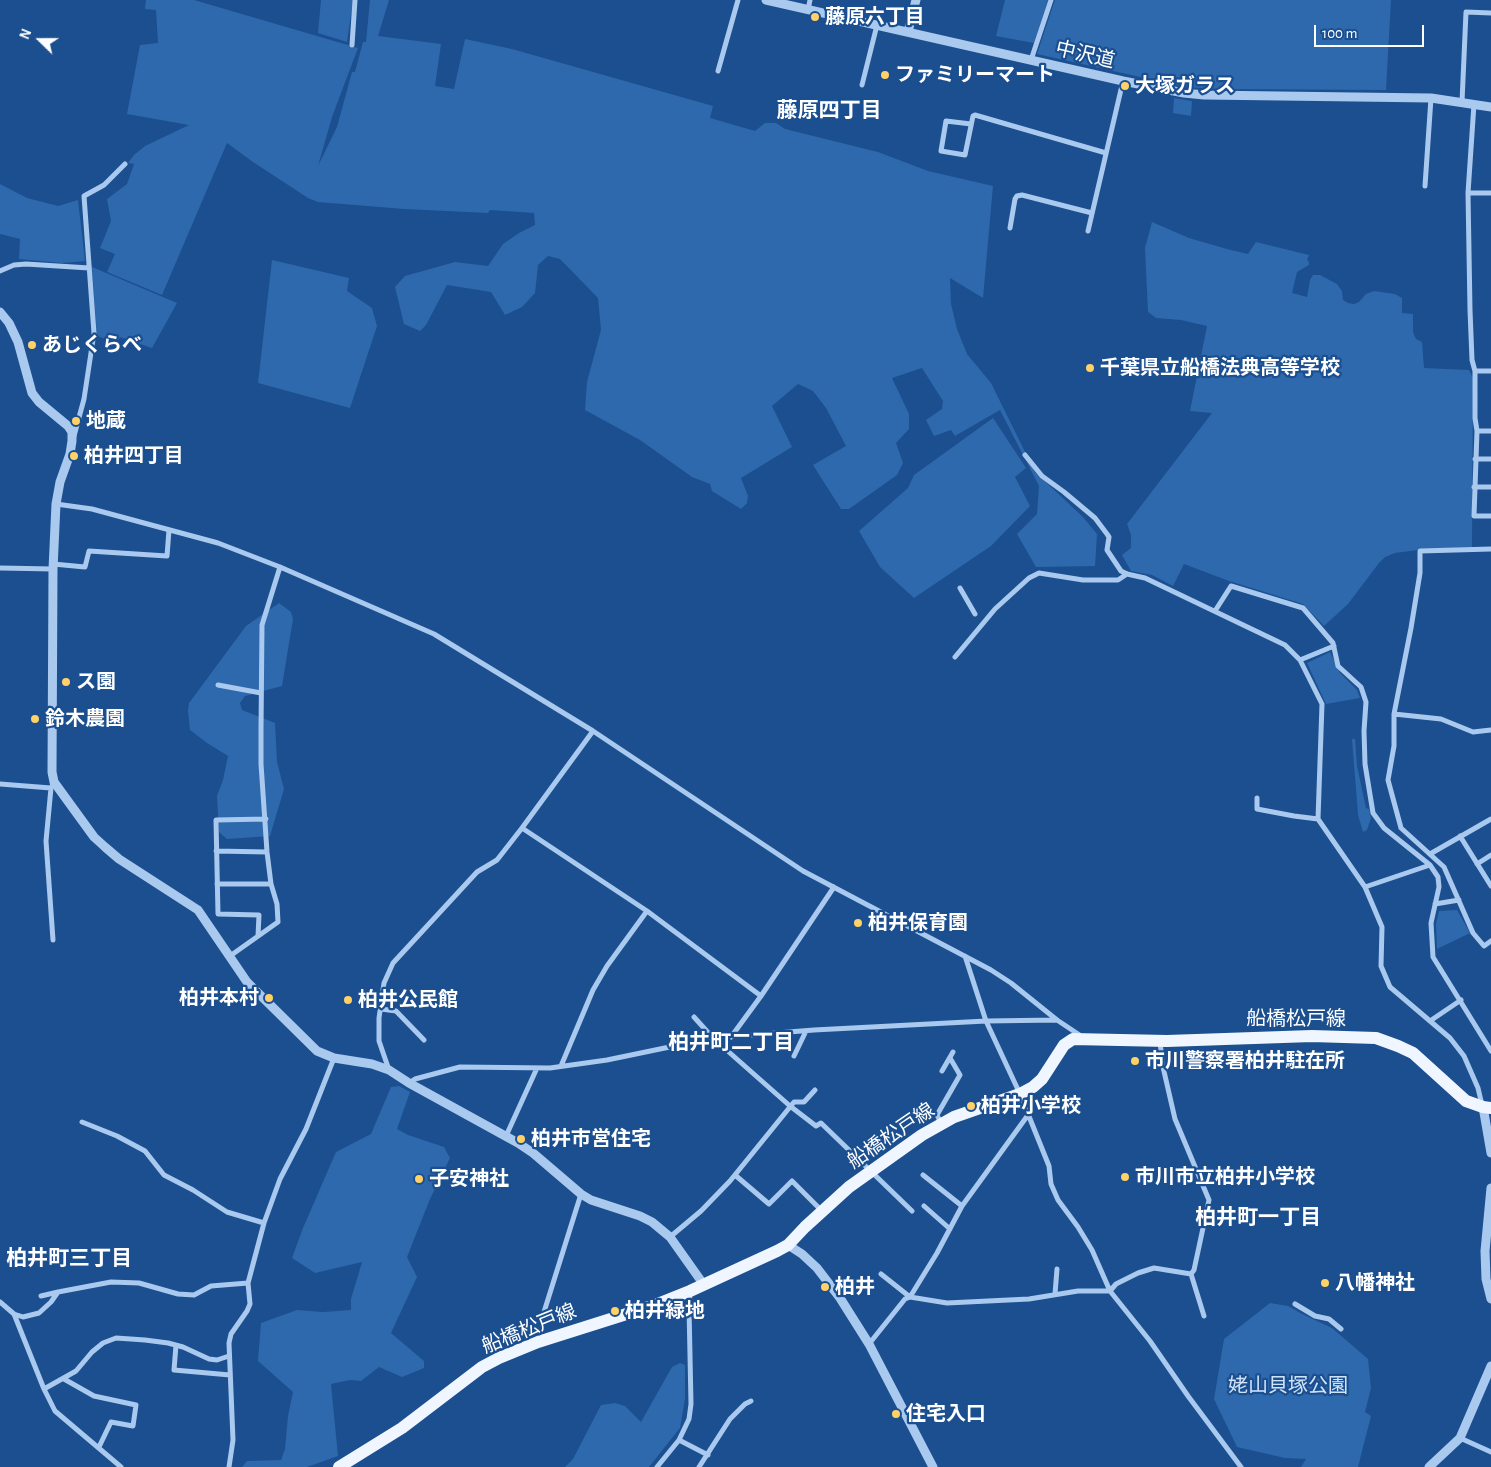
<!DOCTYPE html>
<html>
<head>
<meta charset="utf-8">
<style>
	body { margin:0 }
	#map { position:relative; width:1491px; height:1467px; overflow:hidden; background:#1b4f8f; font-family:"Alegreya Sans",sans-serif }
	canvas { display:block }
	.north { position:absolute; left:15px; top:15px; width:50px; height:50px; -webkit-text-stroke:4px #1b4f8f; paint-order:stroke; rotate:292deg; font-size:14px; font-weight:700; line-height:20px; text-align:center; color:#fff }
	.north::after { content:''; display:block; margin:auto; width:18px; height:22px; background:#fff; clip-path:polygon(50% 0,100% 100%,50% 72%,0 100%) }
	.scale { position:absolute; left:1314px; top:25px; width:110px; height:22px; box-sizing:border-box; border:2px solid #fff; border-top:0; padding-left:6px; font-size:15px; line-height:18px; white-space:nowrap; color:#fff; -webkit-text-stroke:4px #1b4f8f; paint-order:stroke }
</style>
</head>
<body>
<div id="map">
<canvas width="1491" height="1467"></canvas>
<div class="north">N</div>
<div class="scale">100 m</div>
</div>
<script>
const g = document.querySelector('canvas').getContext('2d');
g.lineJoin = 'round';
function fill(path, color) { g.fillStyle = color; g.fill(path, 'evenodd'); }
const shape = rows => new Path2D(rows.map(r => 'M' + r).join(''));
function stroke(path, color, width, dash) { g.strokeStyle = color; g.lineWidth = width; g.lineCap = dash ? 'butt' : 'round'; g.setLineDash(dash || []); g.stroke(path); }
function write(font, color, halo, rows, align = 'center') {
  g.font = font + ' "Alegreya Sans","Noto Sans JP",sans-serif'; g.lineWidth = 4.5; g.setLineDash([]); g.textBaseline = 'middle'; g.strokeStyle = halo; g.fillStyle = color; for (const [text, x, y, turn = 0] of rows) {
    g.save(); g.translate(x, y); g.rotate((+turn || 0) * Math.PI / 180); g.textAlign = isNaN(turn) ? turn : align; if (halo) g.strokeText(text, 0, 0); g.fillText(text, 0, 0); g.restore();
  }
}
fill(shape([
	[146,0,194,0,358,48,332,117,318,166,337,127,352,72,355,72,363,42,366,42,370,0,389,0,378,36,441,44,435,86,454,89,465,39,512,49,713,106,710,118,755,131,765,123,776,123,785,129,878,152,928,171,993,186,983,298,950,278,951,304,957,329,967,354,991,383,1035,472,1083,517,1097,534,1095,566,1036,567,1017,534,1037,514,1039,486,1000,410,955,436,951,430,934,436,926,420,942,409,943,401,922,368,892,378,909,414,909,429,896,443,903,463,897,475,849,509,841,509,813,465,846,446,826,408,813,391,798,384,772,406,792,447,741,478,748,496,747,503,741,509,712,491,710,484,692,477,640,440,585,410,587,382,601,330,598,298,560,259,548,256,538,265,535,293,522,307,505,315,491,292,447,285,426,325,420,331,404,324,395,287,405,276,455,262,488,266,503,244,519,233,535,225,534,213,490,210,488,213,404,209,318,202,308,198,253,162,227,143,162,295,107,272,115,254,100,248,111,221,107,199,127,184,134,164,128,163,134,155,145,146,189,125,127,114,140,45,158,43,156,10,145,9],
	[321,0,353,0,347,42,318,33],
	[1005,0,1048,0,1034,43,996,36],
	[1055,0,1391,0,1386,90,1220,89,1185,87,1037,54],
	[1174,98,1192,101,1191,116,1173,113],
	[0,184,27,198,58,206,78,200,85,261,62,263,19,259,20,239,0,234],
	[1152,222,1189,238,1227,249,1248,254,1256,242,1309,255,1307,260,1309,262,1309,265,1297,272,1292,293,1307,297,1310,280,1313,275,1320,275,1337,284,1342,291,1343,300,1348,303,1354,304,1359,302,1366,294,1374,291,1395,294,1402,298,1402,313,1413,314,1413,332,1416,339,1422,342,1424,368,1469,370,1473,378,1472,549,1418,550,1395,553,1385,557,1379,563,1348,604,1324,626,1303,604,1229,581,1184,564,1173,586,1152,575,1131,571,1122,555,1131,548,1131,535,1127,524,1212,413,1190,411,1207,326,1181,320,1156,318,1148,312,1145,248],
	[272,260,349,278,347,291,372,308,377,326,350,408,258,383],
	[92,267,177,303,152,348,120,337,117,343,97,336],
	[993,418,1026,468,1015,477,1030,506,991,546,914,598,880,567,859,531,908,488,914,475],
	[279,603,291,612,293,619,282,686,245,696,240,703,242,710,275,723,277,762,284,789,270,836,227,839,219,832,217,796,223,780,228,756,207,743,190,730,188,711,189,703,246,626],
	[1330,652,1340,673,1357,690,1360,698,1326,704,1307,663],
	[1352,739,1355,739,1357,766,1366,808,1369,809,1371,818,1367,830,1363,832,1358,815],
	[1457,910,1470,933,1437,949,1436,924,1439,911],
	[399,1086,410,1092,397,1129,408,1135,444,1147,450,1158,430,1199,407,1257,417,1277,391,1333,424,1361,424,1368,402,1377,379,1367,361,1381,350,1380,331,1384,338,1456,307,1467,242,1467,247,1461,281,1460,285,1449,288,1416,293,1392,258,1361,261,1323,297,1310,323,1312,351,1310,351,1299,362,1262,315,1273,292,1258,303,1228,336,1152,371,1134,391,1087],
	[1270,1303,1288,1306,1302,1314,1332,1328,1368,1359,1371,1388,1365,1412,1371,1416,1358,1467,1301,1467,1306,1459,1285,1458,1237,1447,1214,1399,1224,1339],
	[680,1363,685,1365,685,1399,680,1428,649,1467,565,1467,573,1459,601,1405,615,1403,625,1406,641,1422,672,1367]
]), '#2e69ad');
stroke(shape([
	[808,10,810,0],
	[352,45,355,0],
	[1031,60,1051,0],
	[718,71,738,0],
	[862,85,877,25],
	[1462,102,1466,12,1491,13],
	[1474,104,1468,193,1470,310,1472,360,1475,371,1475,418,1477,431,1474,516,1491,516],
	[971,124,946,121,941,151,965,155,973,116,975,115,1106,153],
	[1425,186,1431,98],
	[1468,193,1491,193],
	[1010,228,1015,199,1017,196,1022,195,1092,213],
	[1088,231,1123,81],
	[0,271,14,265,26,264,89,268],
	[1475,371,1491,371],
	[1477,431,1491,431],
	[74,436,84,399,94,333,84,196,104,185,125,164],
	[1025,455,1042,476,1064,492,1095,518,1107,534,1109,537,1107,550,1121,571,1127,574,1145,578,1285,645,1300,660,1322,704,1318,819,1365,887,1382,927,1381,966,1390,987,1450,1038,1464,1056,1478,1088,1482,1105],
	[1475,459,1491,459],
	[1474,487,1491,487],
	[56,504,92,509,218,543,280,567,434,634,593,731,803,871,991,970,1011,983,1057,1020,1081,1036],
	[1491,549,1420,551,1420,573,1411,628,1394,714,1441,719,1473,732,1491,730],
	[53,564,85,567,89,551,167,556,169,530],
	[0,568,53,569],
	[960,588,975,614],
	[1215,611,1231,586,1303,608,1333,643,1338,666,1361,687,1366,702,1364,731,1365,764,1373,813,1384,828,1430,865,1438,877,1439,887,1431,923,1433,957,1491,1051],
	[955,657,995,609,1029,578,1039,573,1083,580,1118,580,1127,574],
	[1300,660,1334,646],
	[218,685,261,693],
	[1394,714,1394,746,1388,780,1401,828,1444,867,1473,933,1484,946,1491,941],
	[0,784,51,788],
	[1257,798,1257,809,1294,816,1318,819],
	[522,828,647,911],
	[1460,836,1491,886],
	[216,851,267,852],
	[1430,854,1491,819],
	[1477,864,1491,855],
	[217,884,271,884],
	[1365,887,1430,865],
	[1435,904,1459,900],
	[258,936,259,915,218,914,216,820,266,819],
	[53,940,46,841,51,788,54,782],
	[230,956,278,922,277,904,271,884,267,852,261,764,261,730,262,625,280,567],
	[965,956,986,1021,1020,1094,1049,1166,1051,1184,1058,1200,1078,1227,1092,1250,1110,1291,1150,1341,1188,1396,1241,1467],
	[381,1009,396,1011,424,1040],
	[694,1017,713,1038,790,1106,816,1126,821,1123,912,1211],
	[1430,1021,1461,1000],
	[731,1037,761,996,834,887],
	[1160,1042,1163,1067,1175,1119,1209,1200,1194,1270,1191,1274,1204,1316],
	[794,1056,806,1031],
	[561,1066,593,990,607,966,647,911,761,996],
	[389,1070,379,1041,379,1018,384,983,393,963,477,872,497,860,522,828,593,731],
	[942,1071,953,1052],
	[409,1083,415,1079,460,1067,550,1068,607,1060,713,1038,814,1030,986,1021,1057,1020],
	[82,1122,117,1136,145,1151,164,1175,193,1190,227,1212,264,1223],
	[941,1123,937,1115,960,1075,950,1058],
	[506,1136,537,1068],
	[735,1175,769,1204,792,1181,822,1211],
	[923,1175,962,1206],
	[924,1206,950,1229],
	[670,1237,701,1211,730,1181,794,1102,804,1102,815,1090],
	[881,1274,910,1297,937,1253,962,1206,1028,1115],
	[1055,1294,1057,1269],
	[41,1296,58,1292],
	[0,1302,14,1314,44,1389,55,1411,121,1467],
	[1295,1304,1315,1316,1329,1319,1341,1329],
	[556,1311,544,1312,581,1194],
	[14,1314,23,1317,39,1313,51,1302,58,1292,111,1282,139,1283,178,1294,194,1295,211,1286,248,1283,264,1223,280,1179,306,1129,334,1058],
	[869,1344,905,1299,910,1297,947,1303,1029,1299,1078,1291,1110,1291,1116,1284,1138,1273,1154,1268,1191,1274],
	[176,1345,174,1370,230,1375],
	[64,1379,94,1396,136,1405,133,1426,111,1422,99,1447],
	[44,1389,76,1371,92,1352,103,1343,116,1338,145,1340,168,1343,183,1347,209,1359,217,1360,229,1356],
	[1460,1438,1491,1452],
	[679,1440,708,1455],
	[229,1467,233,1440,229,1343,231,1334,247,1311,250,1304,248,1283],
	[657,1467,679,1440,689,1419,691,1404,689,1307,690,1293],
	[699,1467,730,1419,745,1404,751,1401]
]), '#a9c9ee', 5);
stroke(shape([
	[766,0,1123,81,1184,93,1204,95,1431,98,1491,107],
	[908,32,916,0],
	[0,312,9,323,18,342,32,393,39,402,68,426,72,432,72,441,70,454,60,482,56,504,53,569,52,772,54,782,94,837,105,847,119,859,198,910,247,982,317,1051,334,1058,372,1064,389,1070,409,1083,518,1143,533,1153,581,1194,591,1200,640,1216,652,1222,670,1237,704,1285],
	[1483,1107,1491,1153],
	[1491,1188,1485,1251,1486,1279,1491,1299],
	[788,1245,802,1254,817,1268,840,1298,869,1344,933,1467],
	[1429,1467,1460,1438,1491,1366]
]), '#a9c9ee', 9);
stroke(shape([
	[339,1467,402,1428,482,1367,499,1358,538,1342,655,1305,690,1291,777,1251,788,1245,805,1227,849,1187,922,1135,954,1117,1020,1094,1033,1087,1042,1079,1064,1045,1073,1039,1167,1041,1312,1036,1376,1038,1398,1046,1413,1053,1466,1101,1483,1107,1491,1108]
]), '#f0f6ff', 12);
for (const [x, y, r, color] of [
	[815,17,5,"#ffd166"],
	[885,75,5,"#ffd166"],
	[1125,86,5,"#ffd166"],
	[32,345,5,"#ffd166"],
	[1090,368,5,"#ffd166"],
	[76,421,5,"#ffd166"],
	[74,456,5,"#ffd166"],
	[66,682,5,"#ffd166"],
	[35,719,5,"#ffd166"],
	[858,923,5,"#ffd166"],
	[269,998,5,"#ffd166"],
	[348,1000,5,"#ffd166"],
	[1135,1061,5,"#ffd166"],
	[971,1106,5,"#ffd166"],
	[521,1139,5,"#ffd166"],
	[1125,1177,5,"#ffd166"],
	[419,1179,5,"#ffd166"],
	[1325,1283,5,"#ffd166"],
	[825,1287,5,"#ffd166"],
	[615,1311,5,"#ffd166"],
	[896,1414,5,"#ffd166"]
]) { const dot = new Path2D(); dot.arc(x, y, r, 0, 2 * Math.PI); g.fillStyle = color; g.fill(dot); stroke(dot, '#1b4f8f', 2); }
write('bold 20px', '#fff', '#1b4f8f', [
	["藤原六丁目",825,17],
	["ファミリーマート",895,75],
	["大塚ガラス",1135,86],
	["あじくらべ",42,345],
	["千葉県立船橋法典高等学校",1100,368],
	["地蔵",86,421],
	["柏井四丁目",84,456],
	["ス園",76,682],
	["鈴木農園",45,719],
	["柏井保育園",868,923],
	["柏井本村",259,998,"right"],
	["柏井公民館",358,1000],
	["市川警察署柏井駐在所",1145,1061],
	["柏井小学校",981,1106],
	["柏井市営住宅",531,1139],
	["市川市立柏井小学校",1135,1177],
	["子安神社",429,1179],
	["八幡神社",1335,1283],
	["柏井",835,1287],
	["柏井緑地",625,1311],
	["住宅入口",906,1414]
], 'left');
write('20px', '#fff', '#1b4f8f', [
	["中沢道",1085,55,13],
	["船橋松戸線",1296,1019],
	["船橋松戸線",891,1136,-34],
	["船橋松戸線",529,1329,-22]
]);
write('20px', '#cfe3fa', '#1b4f8f', [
	["姥山貝塚公園",1288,1386]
]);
write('bold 21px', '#fff', '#1b4f8f', [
	["藤原四丁目",829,111],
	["柏井町二丁目",731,1043],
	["柏井町一丁目",1258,1218],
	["柏井町三丁目",69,1259]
]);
</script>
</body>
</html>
